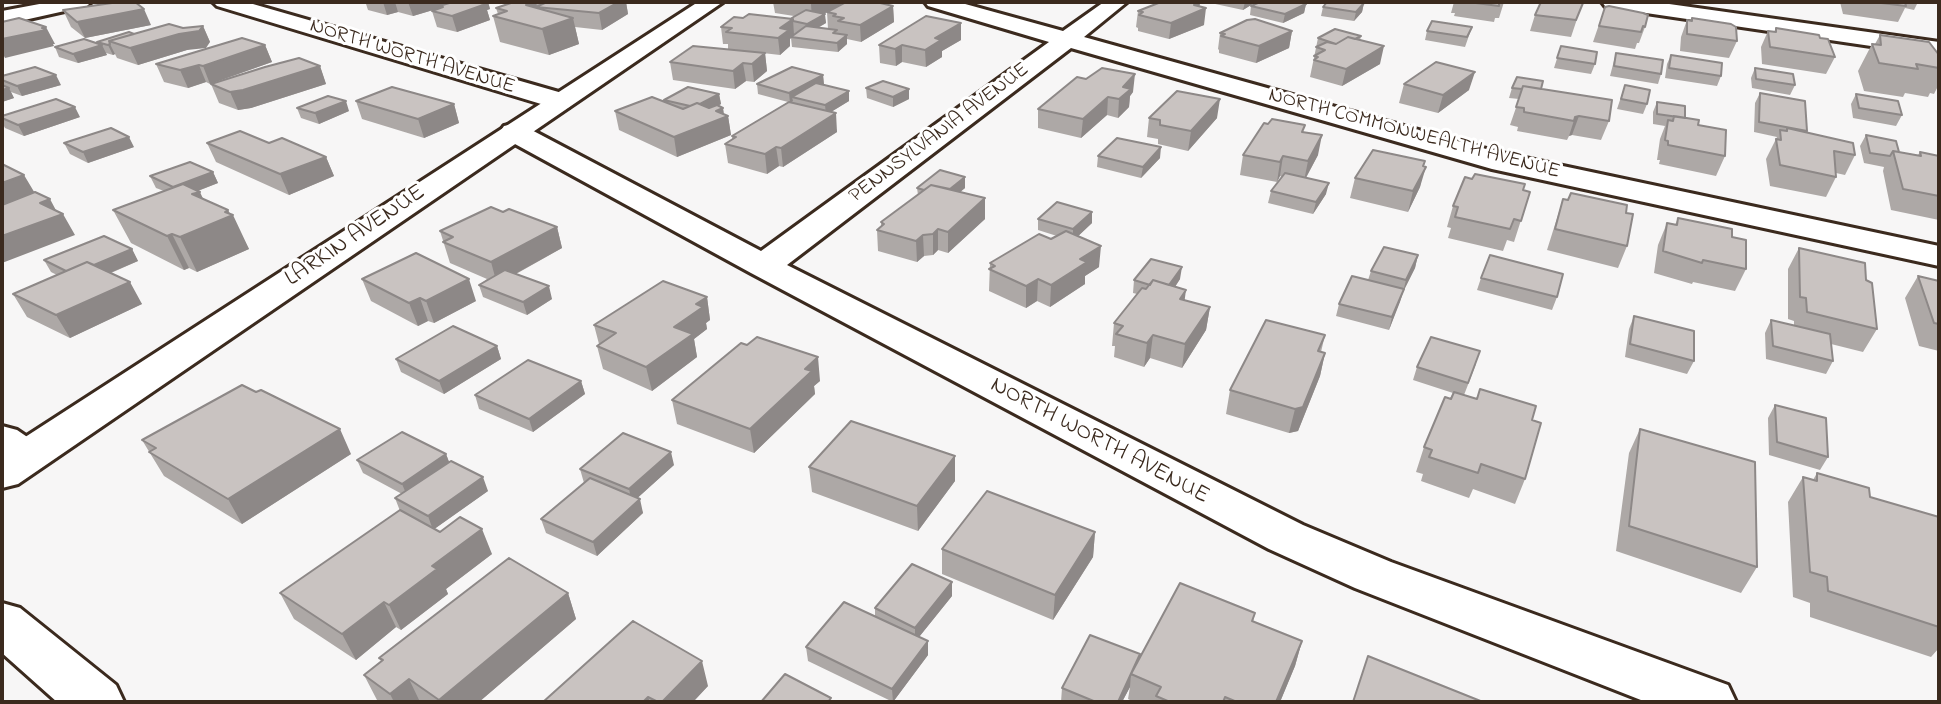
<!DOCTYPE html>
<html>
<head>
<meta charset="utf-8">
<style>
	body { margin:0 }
	#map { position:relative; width:1941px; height:704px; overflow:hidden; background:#f7f6f6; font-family:"Indie Flower",sans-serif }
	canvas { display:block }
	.frame { position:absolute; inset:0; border:4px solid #3b2a1e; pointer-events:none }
</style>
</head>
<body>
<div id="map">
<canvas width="1941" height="704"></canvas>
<div class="frame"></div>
</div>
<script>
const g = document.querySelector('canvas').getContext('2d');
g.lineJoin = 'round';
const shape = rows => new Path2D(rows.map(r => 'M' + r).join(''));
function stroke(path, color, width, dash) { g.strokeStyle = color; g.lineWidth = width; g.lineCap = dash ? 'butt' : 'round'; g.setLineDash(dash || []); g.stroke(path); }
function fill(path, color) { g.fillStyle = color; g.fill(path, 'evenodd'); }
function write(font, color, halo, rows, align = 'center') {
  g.font = font + ' "Indie Flower",sans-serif'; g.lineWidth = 6; g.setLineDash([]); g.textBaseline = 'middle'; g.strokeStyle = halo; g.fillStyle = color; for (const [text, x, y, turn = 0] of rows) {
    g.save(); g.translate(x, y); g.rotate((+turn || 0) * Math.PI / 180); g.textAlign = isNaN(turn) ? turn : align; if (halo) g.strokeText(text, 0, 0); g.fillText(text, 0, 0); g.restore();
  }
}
const minor = shape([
	[213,2,246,2,569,95,573,101,569,107,560,109,551,107,217,6,213,2],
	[925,2,958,2,1063,31,1104,2,1127,2,1084,37,1497,152,1939,246,1939,266,1492,169,1071,48,787,265,1303,525,1391,562,1728,685,1736,702,1646,702,1355,588,1269,549,751,273,504,138,500,132,504,126,514,124,524,126,761,251,1049,42,928,6,925,2],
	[1602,2,1655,2,1939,42,1939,56,1612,8,1605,6,1602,2],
	[2,426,17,430,42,447,49,457,42,467,27,472,12,467,2,460,2,426],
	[2,603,20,608,116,685,124,702,57,702,2,653,2,603]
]);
const major = shape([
	[50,2,91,2,87,6,2,25,2,11,50,2],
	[698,2,723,2,18,484,2,488,2,452,698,2]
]);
stroke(minor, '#3b2a1e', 6);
stroke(major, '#3b2a1e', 6);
fill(minor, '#fff');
fill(major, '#fff');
fill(shape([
	[358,2,488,2,490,9,487,10,490,20,457,32,437,27,432,11,436,9,413,16,398,12,387,15,368,10,366,4],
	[514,2,626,2,628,14,602,30,575,27,579,44,549,55,500,42,493,16,498,14,496,8],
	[773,2,844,2,844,3,893,6,894,22,861,42,847,39,847,44,838,52,792,47,791,38,790,39,790,46,780,55,728,49,728,44,723,44,721,27,743,18,790,19,794,16,775,13],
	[836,7,827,12,828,29,818,28,826,23,824,14],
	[1206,2,1256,2,1243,10],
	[1454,2,1504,2,1499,18,1495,18,1494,22,1454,16,1455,13,1451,13],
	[1773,2,1799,2,1797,4],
	[1840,2,1918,2,1914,10,1905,8,1898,22,1843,14],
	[1364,3,1362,12,1354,21,1321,16,1323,7],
	[1306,4,1304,13,1283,23,1250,15,1251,6],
	[1605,7,1645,27,1639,43,1637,43,1635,49,1593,42],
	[63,10,151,25,85,38,71,27],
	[1138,11,1204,25,1169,39,1138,31,1138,28,1136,27],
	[1535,15,1577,19,1571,37,1530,31],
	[1692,18,1737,41,1729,58,1680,51,1681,37,1687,20,1691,20],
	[961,23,961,40,942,51,942,57,926,67,902,62,896,66,880,63,879,45],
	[203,26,210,42,187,50,138,65,117,58,115,54,113,55,106,53,107,55,78,63,59,57,55,47,98,44,97,42,134,34],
	[1472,27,1465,47,1425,40,1427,31],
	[1776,28,1820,38,1835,57,1826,74,1762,64,1761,47,1768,31,1774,32],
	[1292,31,1289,48,1256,63,1219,53,1219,50,1218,49,1220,33],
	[1880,35,1939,55,1939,84,1934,94,1930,93,1928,97,1905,93,1903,97,1864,91,1858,71,1872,44,1875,44],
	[1361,36,1360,40,1380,64,1342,86,1310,77,1318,38],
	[265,45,272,62,210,84,206,82,188,88,164,82,156,64],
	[1561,46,1595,64,1591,74,1554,68],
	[765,53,767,71,754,82,746,81,735,89,673,80,670,62],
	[1616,53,1661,74,1658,84,1610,76],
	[1671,55,1721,76,1717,86,1665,78,1667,64],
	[320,66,326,84,251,108,238,110,219,103,211,84],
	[1755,68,1795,85,1790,95,1752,88,1751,78],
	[823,75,824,85,849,101,831,112,837,132,783,167,779,166,767,174,728,163,725,144,732,139,732,136,788,102,758,94,757,84],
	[2,76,61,85,22,96,11,92,14,98,2,102],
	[1404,84,1469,90,1438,113,1399,103],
	[1625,85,1647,104,1643,114,1617,109],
	[866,88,909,99,893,107,867,98],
	[1512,88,1541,89,1609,121,1601,140,1572,135,1569,136,1567,140,1517,131,1518,127,1510,125,1519,99,1509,98],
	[1133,92,1130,96,1129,107,1118,118,1107,115,1081,138,1038,128,1038,109],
	[1760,93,1807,131,1807,132,1855,155,1845,175,1836,173,1836,177,1826,197,1770,186,1766,159,1777,137,1754,132,1755,103],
	[719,94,721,104,718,106,723,108,724,114,728,116,731,135,677,157,619,130,615,111,665,102,664,100],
	[1856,94,1902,115,1896,126,1853,118,1851,104],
	[356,101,454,104,459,123,424,138,362,119],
	[1657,102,1698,125,1725,156,1716,176,1659,164,1660,160,1657,160,1660,139,1665,126,1653,124,1653,112],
	[297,108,349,111,319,124,301,118],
	[2,116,80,117,24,136,5,128,2,122],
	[1149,118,1217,118,1188,151,1158,144,1158,139,1147,137],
	[1268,124,1304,132,1318,155,1306,178,1326,194,1313,214,1268,203,1271,191,1282,177,1280,176,1277,182,1240,175,1243,155],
	[1866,135,1899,152,1918,155,1920,152,1939,156,1939,220,1891,210,1883,171,1884,167,1864,163,1860,146],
	[64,143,134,147,88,163,70,154],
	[207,143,269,143,326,157,334,176,289,195,216,162],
	[1098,156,1160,158,1141,178,1097,167],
	[1425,161,1420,187,1408,212,1350,198,1355,178],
	[213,172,218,183,198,191,203,199,228,210,249,249,197,272,189,268,184,270,131,243,113,210,164,191,156,188,150,176],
	[917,188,965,188,960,192,985,198,985,219,948,253,938,250,933,255,924,256,917,262,878,251,877,230,881,226,881,222,918,195],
	[1523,190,1530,192,1514,242,1507,240,1503,251,1448,238,1451,228,1447,227,1453,206],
	[1563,199,1626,213,1627,246,1618,268,1547,250],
	[503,212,557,227,562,248,516,274,552,299,527,315,483,297,479,285,487,279,450,263,440,231],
	[1678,218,1732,237,1746,269,1735,291,1693,282,1692,284,1654,273,1658,245,1667,223,1675,225],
	[1038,219,1092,223,1078,236,1099,267,1085,276,1085,284,1050,307,1037,301,1026,308,989,291,990,263,1057,236,1038,230],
	[1799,248,1866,280,1877,329,1863,352,1831,344,1833,361,1826,374,1766,359,1765,333,1771,320,1794,326,1794,321,1788,319,1788,269],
	[132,249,138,261,111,273,142,304,70,338,27,317,13,294,57,275,51,272,44,260],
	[1418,255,1415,268,1403,292,1389,330,1336,316,1339,304,1368,280,1371,271],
	[1918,276,1939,281,1939,351,1919,346,1905,298],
	[1481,278,1557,297,1552,310,1477,290],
	[362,279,476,301,434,323,428,321,418,326,371,301],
	[1180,279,1175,287,1185,300,1210,307,1206,330,1182,368,1150,358,1144,367,1114,357,1115,346,1112,346,1114,323,1137,294,1133,293,1134,280],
	[707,297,710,320,706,323,707,329,694,339,697,357,652,391,603,369,597,346,599,344,594,325],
	[1634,316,1694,361,1687,374,1625,357,1629,329],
	[1325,335,1321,352,1325,353,1320,376,1298,431,1289,433,1226,414,1230,390],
	[497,346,501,359,444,394,401,372,396,359],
	[1476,364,1464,395,1532,420,1525,479,1515,504,1473,489,1469,498,1421,481,1423,474,1416,472,1424,447,1453,393,1413,380,1417,367],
	[581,381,585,394,533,432,479,409,475,395],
	[820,381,814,386,815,394,754,453,677,424,672,400],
	[1775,405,1828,457,1820,470,1769,455,1768,418],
	[1640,429,1757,567,1741,593,1616,551,1629,453],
	[142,440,351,454,242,524,164,476],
	[446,454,449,462,488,491,434,529,492,554,446,589,448,594,401,630,396,627,356,660,294,619,280,593,400,511,395,498,402,494,363,473,357,460],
	[955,456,955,481,918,531,812,492,809,467],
	[674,465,637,498,643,513,597,556,546,533,541,519,584,483,580,469],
	[1817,473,1870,497,1939,517,1939,648,1931,657,1810,617,1810,603,1793,597,1788,502,1803,477,1813,480],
	[1095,532,1093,557,1053,620,942,574,942,549],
	[568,593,576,619,479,702,380,702,377,700,364,675,381,661,379,658],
	[952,596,919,637,928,641,928,655,893,702,808,661,806,647,875,616,875,608],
	[1255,613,1253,622,1302,641,1295,666,1280,702,1134,702,1128,699,1130,687,1122,702,1061,702,1062,688,1140,654,1139,659],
	[708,686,693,702,543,702]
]), '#ada8a6');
fill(shape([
	[383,2,395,2,398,12,387,15],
	[408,2,448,2,449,6,439,6,440,8,413,16],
	[473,2,488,2,490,9,487,10,490,20,457,32,452,16],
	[536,2,542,28,526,5],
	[619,2,626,2,628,14,602,30,599,13],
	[815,2,844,2,844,3,812,20,811,4],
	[1245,2,1256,2,1243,10],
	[1200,3,1199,11,1206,8,1204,25,1169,39,1171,23,1194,5],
	[1364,3,1362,12,1354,21,1356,12],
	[1306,4,1304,13,1283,23,1285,14],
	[893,6,894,22,861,42,860,25],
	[144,9,151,25,85,38,77,22],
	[825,14,826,23,808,33,807,24],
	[573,18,579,44,549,55,542,29],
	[793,19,794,35,790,39,790,46,780,55,778,38,780,28],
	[961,23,961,40,942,51,942,57,926,67,925,50,935,38],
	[203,26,210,42,206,48,187,50,138,65,130,48],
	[46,27,55,44,53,44,54,46,5,58,2,52,2,39],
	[1292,31,1289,48,1256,63,1259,46],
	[847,35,847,44,838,52,837,43],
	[110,44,115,54,113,55,108,45],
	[102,45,107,55,78,63,73,54],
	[265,45,272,62,210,84,203,66],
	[902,45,902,62,896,66,895,49],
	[1384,46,1380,64,1342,86,1346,69],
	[765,53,767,71,754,82,752,64],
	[743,63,746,81,735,89,733,71],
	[199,65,206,82,188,88,180,70],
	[320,66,326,84,251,108,238,110,230,92],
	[1475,72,1469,90,1438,113,1443,95],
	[1135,74,1133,92,1130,96,1129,107,1118,118,1119,99,1123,87],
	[56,75,61,85,22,96,17,86],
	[823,75,824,85,792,97,793,101,790,103,789,93],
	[9,88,14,98,2,102,2,90],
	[909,89,909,99,893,107,893,97],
	[849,91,849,101,826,115,825,105],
	[719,94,721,104,698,117,696,107],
	[1108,97,1107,115,1081,138,1083,119],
	[1220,99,1217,118,1188,151,1191,131],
	[346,101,349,111,319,124,315,113],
	[454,104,459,123,424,138,418,119],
	[75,107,80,117,24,136,18,125],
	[723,108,724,118,728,116,731,135,677,157,674,137,716,111],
	[836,113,837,132,783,167,781,148],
	[1579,116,1572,135,1569,136,1575,117],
	[1322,135,1318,155,1304,181,1308,161],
	[129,137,134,147,88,163,83,152],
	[776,147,779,166,767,174,765,154],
	[1161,147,1160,158,1141,178,1143,167],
	[1283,156,1280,176,1277,182,1280,162],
	[326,157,334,176,289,195,280,174],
	[1425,161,1421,177,1426,167,1420,187,1408,212,1413,191],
	[213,172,218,183,179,198,173,187],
	[24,175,36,195,2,207,2,183],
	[965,177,965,188,943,206,943,195],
	[1329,183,1326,194,1313,214,1316,202],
	[200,192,214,223,225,212,228,210,231,216,233,215,249,249,197,272,180,237,192,194],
	[985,198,985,219,948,253,948,232],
	[50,199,59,216,63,214,75,235,2,263,2,236,40,203],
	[1092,212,1092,223,1073,241,1073,229],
	[557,227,562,248,497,284,491,262],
	[938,229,938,250,933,255,933,234],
	[172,234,189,268,184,270,167,236],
	[923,235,924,256,917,262,916,241],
	[1101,246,1099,267,1085,276,1085,284,1050,307,1051,285,1080,259],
	[132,249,138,261,79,286,72,274],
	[1418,255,1415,268,1403,292,1406,280],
	[1182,267,1180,279,1165,302,1166,289],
	[469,279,476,301,434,323,426,301],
	[1038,279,1037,301,1026,308,1026,286],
	[130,282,142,304,70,338,56,315],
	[549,286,552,299,527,315,523,302],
	[1404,289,1400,302,1389,330,1392,317],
	[1186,290,1183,312,1180,299],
	[707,297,710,320,706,323,707,329,694,339,697,357,652,391,646,367,674,327,696,304],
	[420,298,428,321,418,326,409,303],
	[1210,307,1206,330,1182,368,1185,344],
	[1153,335,1150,358,1144,367,1147,343],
	[497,346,501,359,444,394,439,381],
	[1325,353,1320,376,1298,431,1289,433,1295,409],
	[818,357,820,381,814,386,815,394,754,453,750,429,805,369],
	[581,381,585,394,533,432,529,419],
	[340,429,351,454,242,524,228,499],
	[671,452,674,465,632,503,629,489],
	[446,454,451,467,408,498,402,484],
	[955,456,955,481,918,531,917,506],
	[483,477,488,491,433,530,428,516],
	[640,499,643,513,597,556,593,542],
	[482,529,492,554,446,589,448,594,401,630,389,605,432,566],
	[1095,532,1093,557,1053,620,1055,595],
	[952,582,952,596,915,642,915,628],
	[568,593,576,619,479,702,440,702,439,700],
	[384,602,396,627,356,660,342,634],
	[928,641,928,655,893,702,892,689],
	[1302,641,1295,666,1280,702,1276,702],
	[1140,654,1138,669,1131,674,1130,687,1122,702,1118,702],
	[702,661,708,686,693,702,662,702],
	[409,679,420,702,394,702,390,694],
	[648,697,650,702,643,702]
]), '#8d8887');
const building = shape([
	[119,2,135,2,144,9,77,22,63,10,119,2],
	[453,2,475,2,486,4,452,16,432,11,443,7,439,6,453,2],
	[514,2,536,2,526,5,573,18,542,29,493,16,507,11,496,8,514,2],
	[547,2,619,2,599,13,536,7,547,2],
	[846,2,876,2,893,6,860,25,838,21,844,18,833,16,836,14,827,12,846,2],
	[1161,2,1196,2,1200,3,1194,5,1206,8,1171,23,1139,15,1143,12,1138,11,1161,2],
	[1260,2,1298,2,1306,4,1285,14,1251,6,1260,2],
	[1327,2,1356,2,1364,3,1356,12,1323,7,1327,2],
	[1468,2,1504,2,1499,2,1499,6,1468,2],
	[1541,2,1572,2,1583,3,1576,20,1535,15,1541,2],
	[1873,2,1905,2,1906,6,1873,2],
	[1609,6,1643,13,1648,15,1645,27,1643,26,1641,32,1599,26,1605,7,1609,6],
	[806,10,825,14,807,24,793,21,793,19,790,19,806,10],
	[749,14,793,19,780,28,789,30,778,38,726,32,732,28,721,27,734,17,743,18,749,14],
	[926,16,961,23,935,38,941,40,925,50,902,45,895,49,879,45,926,16],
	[19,18,46,27,42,28,46,30,2,39,2,22,19,18],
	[1692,18,1731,24,1736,27,1737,41,1687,34,1687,20,1692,21,1692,18],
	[1255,19,1292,31,1259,46,1221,36,1225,34,1220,33,1247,20,1255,19],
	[1432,21,1472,27,1467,37,1427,31,1432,21],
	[169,24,183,28,203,26,199,31,179,34,130,48,109,41,169,24],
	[806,26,837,30,833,33,847,35,837,43,791,37,806,26],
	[1776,28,1819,35,1820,38,1828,39,1835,57,1770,47,1768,31,1776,32,1776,28],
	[1335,29,1361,36,1355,39,1348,37,1336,44,1318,38,1335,29],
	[129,32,134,34,109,41,110,44,108,45,97,42,129,32],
	[1880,35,1929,42,1939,55,1939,68,1916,64,1918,69,1879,63,1872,44,1881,45,1880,35],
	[1348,37,1384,46,1346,69,1314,60,1318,57,1314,56,1325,50,1316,47,1327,42,1336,44,1348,37],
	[242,38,265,45,203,66,199,65,180,70,156,64,242,38],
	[84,39,102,45,73,54,55,47,84,39],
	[693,46,765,53,752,64,743,63,733,71,670,62,693,46],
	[1561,46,1597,52,1595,64,1557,58,1561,46],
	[1616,53,1663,60,1661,74,1614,66,1616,53],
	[1671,55,1722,63,1721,76,1669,68,1671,55],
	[299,58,320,66,243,90,230,92,211,84,265,67,299,58],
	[1436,62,1475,72,1443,95,1404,84,1436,62],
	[35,67,56,75,17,86,2,80,2,76,35,67],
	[792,67,823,75,789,93,757,84,792,67],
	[1102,68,1135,74,1123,87,1131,89,1119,99,1108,97,1083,119,1038,109,1077,77,1086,79,1102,68],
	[1755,68,1793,74,1795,85,1756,79,1755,68],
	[1517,77,1543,81,1541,89,1523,86,1522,89,1512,88,1517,77],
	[883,81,909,89,893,97,866,88,883,81],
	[816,83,849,91,825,105,792,97,816,83],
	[2,85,9,88,2,90,2,85],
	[1625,85,1650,90,1647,104,1621,99,1625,85],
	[1523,86,1612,100,1609,121,1579,116,1575,117,1574,121,1524,112,1524,108,1516,107,1523,86],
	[392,87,454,104,418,119,356,101,392,87],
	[688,87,719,94,700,104,697,103,690,106,664,100,688,87],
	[1177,91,1220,99,1191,131,1160,125,1160,120,1149,118,1177,91],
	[1760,93,1805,101,1807,131,1759,122,1760,93],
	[1856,94,1898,101,1902,115,1859,108,1856,94],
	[328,96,346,101,315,113,297,108,328,96],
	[652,97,683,109,697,103,709,108,717,105,723,108,716,111,728,116,674,137,615,111,652,97],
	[56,99,75,107,18,125,2,118,2,116,56,99],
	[789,102,836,113,781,148,776,147,765,154,725,144,736,137,732,136,789,102],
	[1657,102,1685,106,1685,118,1657,114,1657,102],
	[1674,116,1699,120,1698,125,1726,130,1725,156,1668,145,1668,141,1665,140,1668,120,1673,121,1674,116],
	[1272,119,1305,125,1302,132,1322,135,1308,161,1283,156,1280,162,1243,155,1264,123,1268,124,1272,119],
	[111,128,129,137,83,152,64,143,111,128],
	[1787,128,1853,143,1855,155,1834,151,1836,177,1780,165,1776,139,1781,140,1780,130,1787,131,1787,128],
	[240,131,269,143,282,138,326,157,280,174,207,143,240,131],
	[1866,135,1896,141,1899,152,1893,151,1890,156,1870,153,1866,135],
	[1117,138,1161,147,1143,167,1098,156,1117,138],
	[1373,150,1425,161,1423,166,1426,167,1413,191,1355,178,1373,150],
	[1893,151,1921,156,1920,152,1939,156,1939,196,1903,189,1893,151],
	[190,162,213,172,173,187,150,176,190,162],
	[2,164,24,175,2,183,2,164],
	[940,170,965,177,950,189,931,185,924,190,917,188,940,170],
	[1285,173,1329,183,1316,202,1271,191,1285,173],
	[1475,174,1525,184,1523,190,1530,192,1521,221,1514,219,1510,229,1455,217,1458,207,1453,206,1465,177,1472,179,1475,174],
	[183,184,200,192,192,194,228,210,225,212,233,215,180,237,172,234,167,236,113,210,183,184],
	[931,185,985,198,948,232,938,229,933,234,923,235,916,241,877,230,884,224,881,222,931,185],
	[35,192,50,199,40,203,63,214,2,236,2,205,35,192],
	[1571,193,1627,205,1626,213,1633,214,1627,246,1555,229,1563,199,1568,200,1571,193],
	[1057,202,1092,212,1073,229,1038,219,1057,202],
	[491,207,503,212,509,209,557,227,491,262,443,242,453,237,440,231,491,207],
	[1678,218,1732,229,1732,237,1746,240,1746,269,1703,260,1702,263,1663,251,1667,223,1677,225,1678,218],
	[1066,231,1101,246,1080,259,1087,262,1051,285,1038,279,1026,286,989,269,995,266,990,263,1039,234,1051,239,1066,231],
	[104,236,132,249,94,265,87,262,66,271,44,260,104,236],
	[1384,247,1418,255,1406,280,1371,271,1384,247],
	[1799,248,1865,263,1866,280,1872,283,1877,329,1807,312,1806,298,1800,297,1799,248],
	[416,253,469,279,426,301,420,298,409,303,362,279,416,253],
	[1490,255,1563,274,1557,297,1481,278,1490,255],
	[1151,259,1182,267,1169,285,1153,280,1150,285,1134,280,1151,259],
	[87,262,130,282,56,315,13,294,87,262],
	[505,270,549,286,523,302,479,285,505,270],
	[1352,276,1404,289,1392,317,1339,304,1352,276],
	[1918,276,1939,281,1939,324,1934,323,1918,276],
	[1153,280,1186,290,1180,299,1210,307,1185,344,1153,335,1147,343,1116,334,1123,326,1114,323,1142,288,1146,289,1153,280],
	[663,281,707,297,696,304,703,307,674,327,693,334,646,367,597,346,616,333,594,325,663,281],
	[1634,316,1694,331,1694,361,1630,344,1634,316],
	[1266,320,1325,335,1318,351,1325,353,1303,407,1295,409,1230,390,1266,320],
	[1771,320,1830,334,1833,361,1773,346,1771,320],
	[453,326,497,346,439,381,396,359,453,326],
	[757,337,818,357,805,369,812,371,750,429,672,400,741,343,747,345,757,337],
	[1431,337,1480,351,1468,383,1417,367,1431,337],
	[528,360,581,381,529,419,475,395,528,360],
	[242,385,256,392,261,390,340,429,228,499,149,452,156,448,142,440,242,385],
	[1480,389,1536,406,1532,420,1541,423,1525,479,1481,464,1478,473,1429,457,1432,450,1424,447,1445,397,1451,399,1454,392,1477,399,1480,389],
	[1775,405,1826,418,1828,457,1777,442,1775,405],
	[851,421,955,456,917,506,809,467,851,421],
	[1640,429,1755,462,1757,567,1629,526,1640,429],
	[402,432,446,454,402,484,357,460,402,432],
	[623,433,671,452,629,489,580,469,623,433],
	[451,461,483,477,428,516,395,498,451,461],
	[1817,473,1869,488,1870,497,1939,517,1939,627,1828,591,1827,577,1810,572,1803,477,1817,481,1817,473],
	[590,478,640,499,593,542,541,519,590,478],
	[987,491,1095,532,1055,595,942,549,987,491],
	[400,510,440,532,460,517,482,529,432,566,437,569,389,605,384,602,342,634,280,593,400,510],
	[509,558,568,593,439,700,409,679,390,694,364,675,383,660,379,658,509,558],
	[912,564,952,582,915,628,875,608,912,564],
	[1180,583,1255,613,1252,621,1302,641,1276,702,1237,702,1225,697,1223,702,1170,702,1156,696,1161,687,1131,674,1180,583],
	[844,602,928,641,892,689,806,647,844,602],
	[633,621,702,661,662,702,658,702,648,697,643,702,543,702,633,621],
	[1090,635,1140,654,1118,702,1096,702,1062,688,1090,635],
	[1368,656,1483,702,1353,702,1368,656],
	[785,674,831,698,828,702,761,702,785,674]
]);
fill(building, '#c9c3c1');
stroke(building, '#8d8887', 2);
write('21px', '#3b2a1e', '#fff', [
	["NORTH WORTH AVENUE",412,58,17],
	["PENNSYLVANIA AVENUE",940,134,-37],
	["NORTH COMMONWEALTH AVENUE",1414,135,15]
]);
write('24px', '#3b2a1e', '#fff', [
	["LARKIN AVENUE",356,237,-34],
	["NORTH WORTH AVENUE",1099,442,28]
]);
</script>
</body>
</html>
